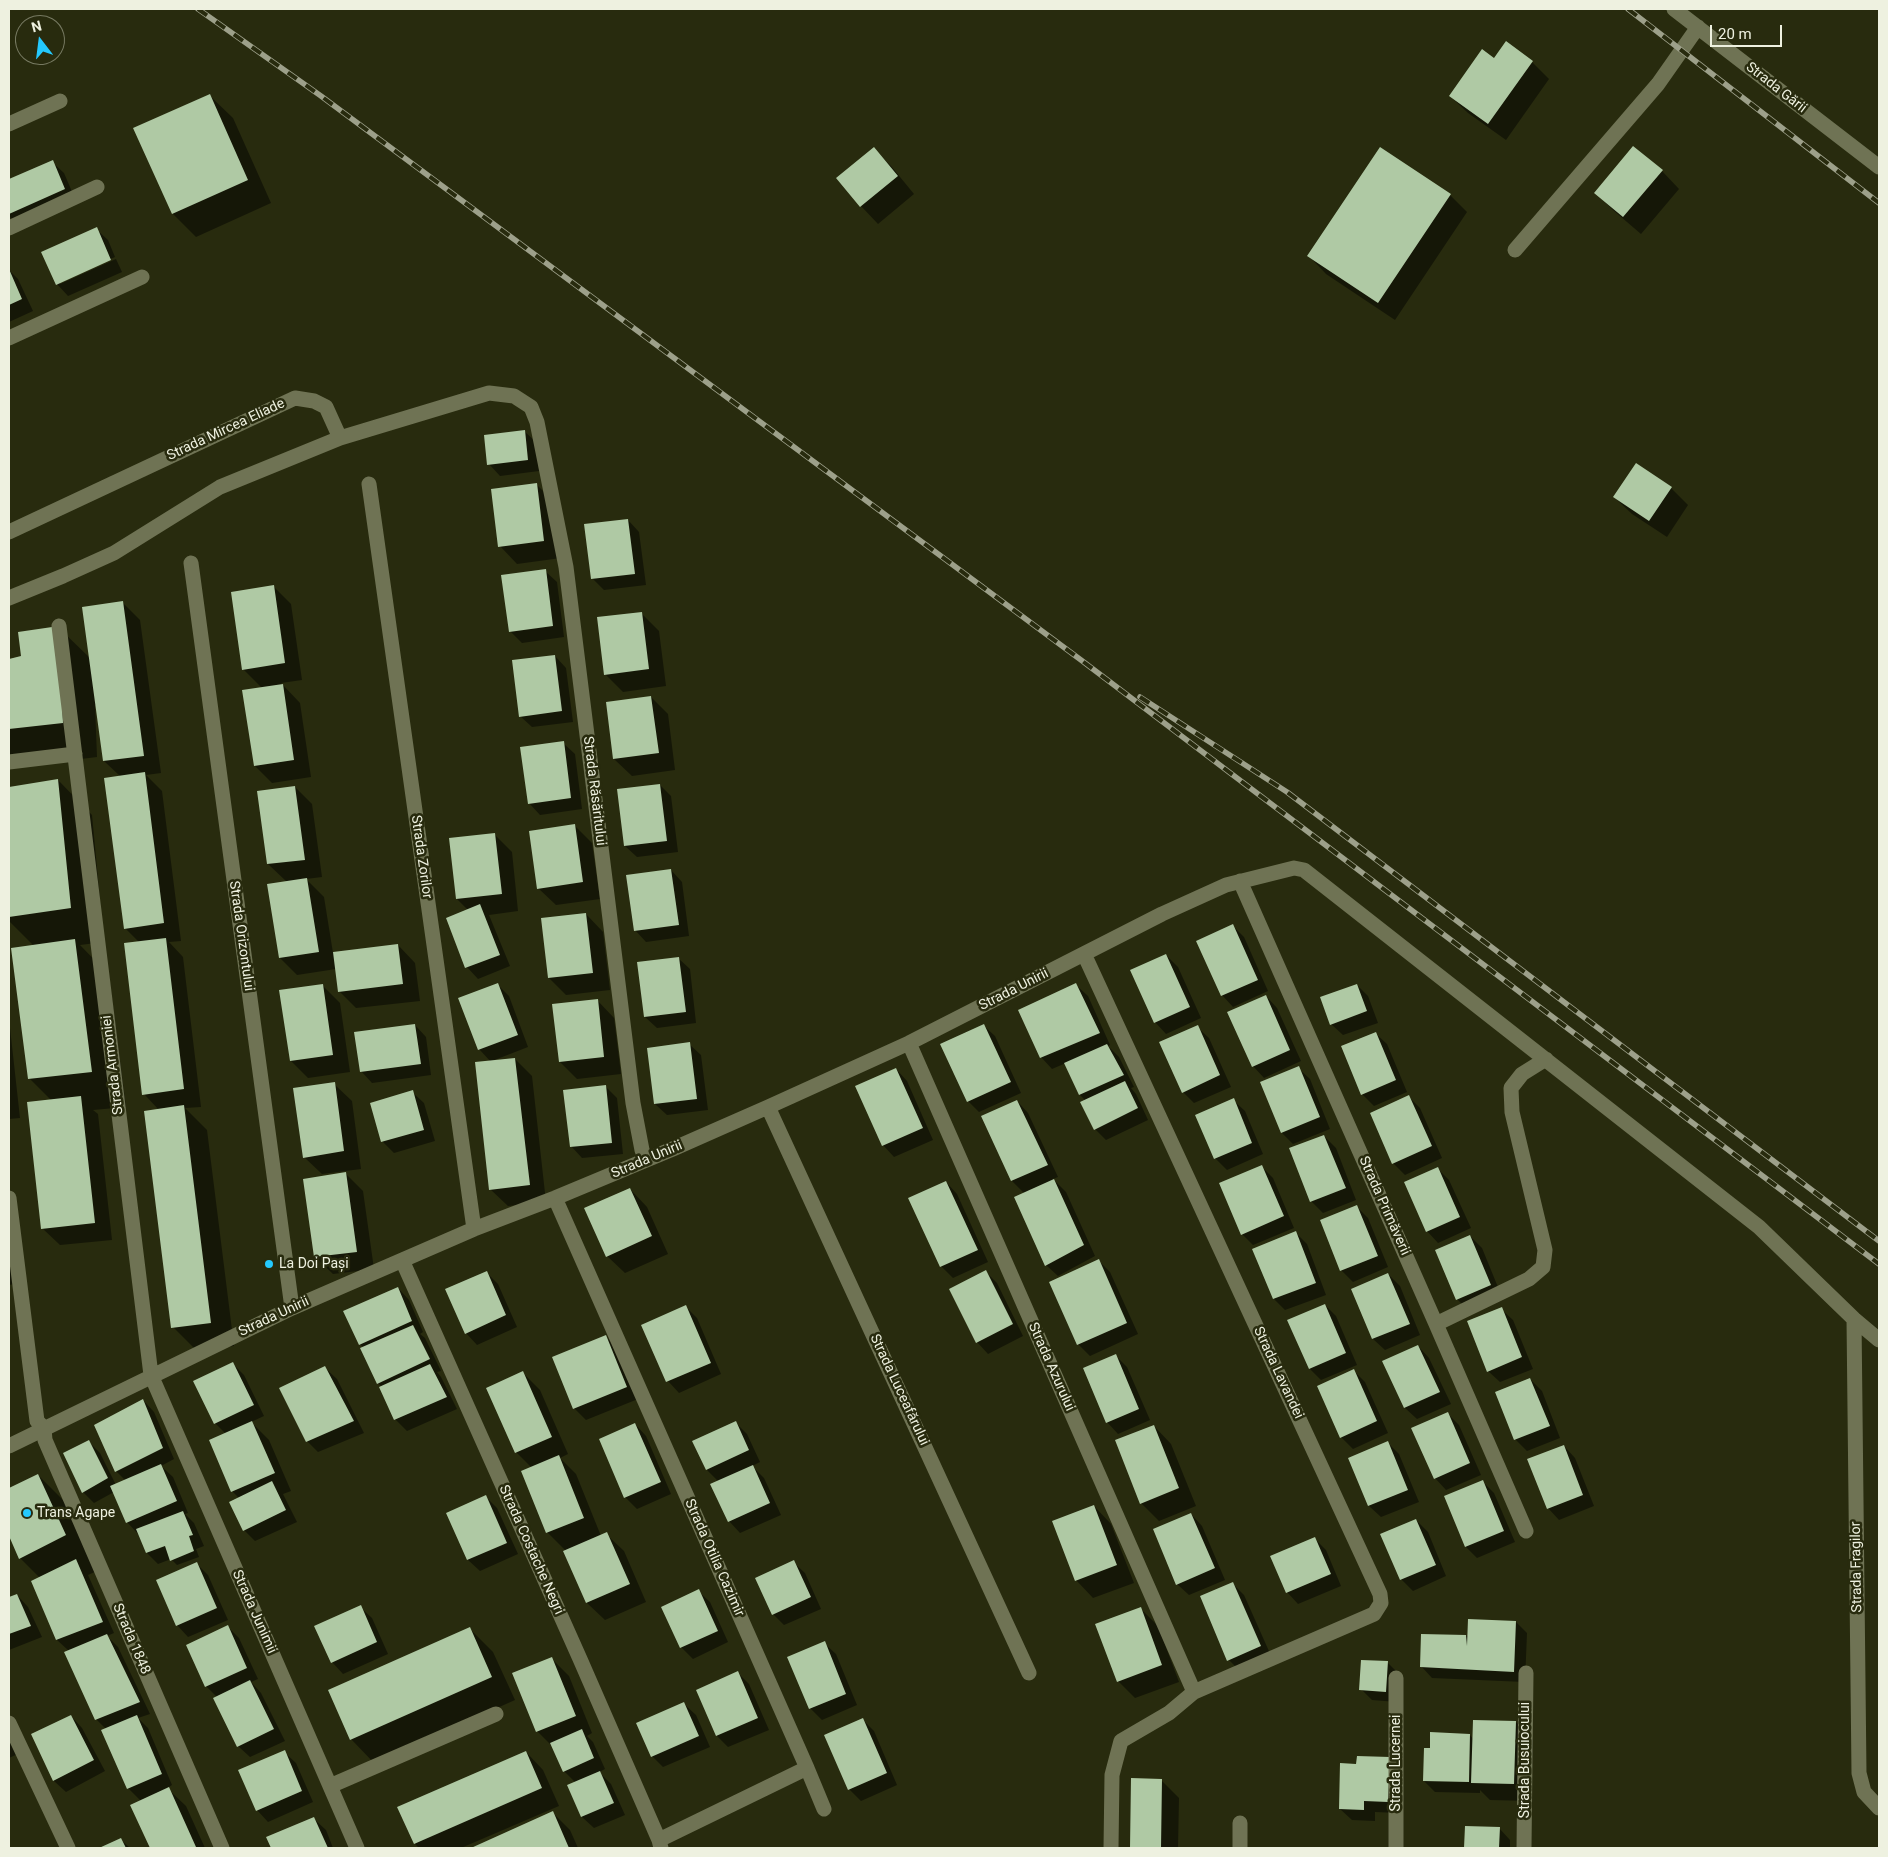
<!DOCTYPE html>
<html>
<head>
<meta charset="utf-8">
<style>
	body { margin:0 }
	#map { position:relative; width:1888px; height:1857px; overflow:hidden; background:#282b0e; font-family:Roboto,sans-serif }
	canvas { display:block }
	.frame { position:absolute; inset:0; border:10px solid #eef1e0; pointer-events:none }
	.north { position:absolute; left:15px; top:15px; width:50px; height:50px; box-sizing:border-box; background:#282b0e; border:1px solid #777a62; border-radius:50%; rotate:345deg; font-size:14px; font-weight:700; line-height:20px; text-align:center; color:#eef1e0 }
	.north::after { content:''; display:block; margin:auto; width:18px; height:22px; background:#24c9fe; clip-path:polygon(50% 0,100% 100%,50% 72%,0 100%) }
	.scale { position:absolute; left:1710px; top:25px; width:72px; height:22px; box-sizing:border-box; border:2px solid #eef1e0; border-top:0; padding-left:6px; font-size:15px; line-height:18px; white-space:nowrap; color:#eef1e0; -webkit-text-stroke:4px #282b0e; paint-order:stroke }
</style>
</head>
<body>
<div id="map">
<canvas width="1888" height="1857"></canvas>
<div class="frame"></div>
<div class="north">N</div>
<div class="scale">20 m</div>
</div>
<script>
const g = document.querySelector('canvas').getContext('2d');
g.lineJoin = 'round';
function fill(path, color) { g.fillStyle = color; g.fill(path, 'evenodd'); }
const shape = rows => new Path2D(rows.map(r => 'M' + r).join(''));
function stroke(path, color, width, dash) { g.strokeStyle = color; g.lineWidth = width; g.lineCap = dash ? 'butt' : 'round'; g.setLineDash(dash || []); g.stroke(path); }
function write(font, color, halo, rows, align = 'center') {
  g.font = font + ' Roboto,sans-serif'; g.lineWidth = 5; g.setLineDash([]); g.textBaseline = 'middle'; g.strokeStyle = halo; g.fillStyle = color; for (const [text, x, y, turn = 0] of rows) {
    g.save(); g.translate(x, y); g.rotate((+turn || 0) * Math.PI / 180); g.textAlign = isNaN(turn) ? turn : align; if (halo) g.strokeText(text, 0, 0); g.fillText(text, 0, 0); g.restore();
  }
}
fill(shape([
	[1495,59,1532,62,1549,79,1506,140,1468,113,1450,96],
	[209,95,233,118,271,203,196,237,173,214,135,128],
	[873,149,891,166,914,194,878,224,861,206,838,178],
	[52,162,64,173,76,201,19,226,9,216,9,181],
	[1662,171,1679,189,1641,234,1613,210,1595,192],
	[1450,195,1467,212,1395,320,1326,274,1309,256],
	[96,229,108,240,115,257,60,281,60,284,116,259,122,272,68,296,57,284],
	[9,270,18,279,33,311,9,322],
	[524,431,536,442,539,471,500,476,489,464],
	[536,484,554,502,561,558,517,564,500,546],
	[1671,488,1688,505,1667,537,1632,514,1614,497],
	[628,520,639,532,646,585,604,590,592,578],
	[545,571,557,582,564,637,522,643,510,631],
	[274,587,291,604,302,680,281,683,300,703,311,777,272,783,255,766,262,688,243,669],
	[123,603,140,620,161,773,146,775,162,791,181,941,169,942,183,957,201,1107,185,1108,207,1130,234,1346,196,1350,173,1327,159,1110,144,1094,139,942,125,928,121,777,104,761,97,705,95,705,97,757,9,768,9,660,22,657,59,628,91,659],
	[641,613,659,631,666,686,623,692,605,674],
	[555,656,566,668,573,722,532,727,520,716],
	[651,697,668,714,675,770,632,776,614,759],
	[563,743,575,754,582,809,540,815,529,803],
	[58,780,92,815,104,942,80,945,109,975,126,1107,93,1110,98,1114,112,1240,60,1245,42,1228,51,1100,29,1078,34,946,9,921,9,788],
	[660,785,671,796,678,852,637,857,625,846],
	[295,787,312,804,322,877,306,879,324,897,333,953,398,945,415,963,420,1001,356,1008,339,991,336,969,297,975,280,958,287,882,268,864],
	[575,826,592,843,600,899,556,905,538,888],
	[494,834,512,852,518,911,489,915,510,966,478,979,467,967,447,918,468,910,457,899,451,839],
	[671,870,682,882,689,936,646,942,635,930],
	[586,914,603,932,610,990,566,995,549,978],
	[1233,926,1244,937,1268,991,1233,1007,1222,995],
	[1166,955,1178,967,1201,1018,1166,1034,1155,1022],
	[678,958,690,969,696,1023,657,1028,645,1017],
	[497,984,509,996,528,1047,492,1061,515,1059,532,1076,546,1202,508,1206,490,1189,491,1062,479,1049],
	[322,985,340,1003,350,1072,308,1078,291,1061],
	[1076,985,1088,996,1110,1045,1108,1046,1119,1057,1134,1087,1131,1088,1136,1094,1148,1120,1106,1140,1095,1129,1086,1101,1080,1095,1066,1063,1052,1069,1041,1057],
	[1357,985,1368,996,1378,1023,1343,1035,1331,1024],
	[1266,996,1277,1008,1301,1061,1264,1078,1253,1066],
	[597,1000,614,1018,621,1074,577,1079,560,1062],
	[9,1019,20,1118,9,1119],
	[415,1025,426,1037,431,1075,372,1083,361,1071],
	[983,1025,995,1036,1021,1093,979,1112,968,1101],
	[1197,1027,1209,1038,1231,1087,1194,1103,1183,1092],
	[1375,1033,1387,1044,1407,1092,1374,1106,1362,1094],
	[689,1044,701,1055,708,1110,667,1115,655,1104,648,1049],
	[1298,1068,1310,1079,1330,1129,1293,1144,1282,1133],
	[896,1069,907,1081,933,1140,894,1157,883,1145],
	[334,1084,352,1101,361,1169,322,1174,304,1157],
	[606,1087,617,1098,623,1154,582,1158,571,1146],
	[412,1092,424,1103,435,1141,394,1153,383,1142,371,1104],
	[1409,1097,1420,1108,1442,1158,1405,1175,1393,1163],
	[1233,1100,1245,1111,1263,1154,1227,1170,1215,1158],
	[1017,1101,1028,1113,1058,1177,1053,1179,1066,1192,1095,1256,1058,1276,1046,1265,1025,1194,1012,1181,983,1116],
	[1324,1136,1336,1148,1356,1200,1323,1213,1311,1201],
	[1262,1167,1273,1178,1294,1228,1253,1245,1242,1234],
	[1438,1169,1449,1180,1471,1228,1438,1243,1427,1231],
	[346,1174,363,1191,374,1269,333,1274,315,1257],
	[946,1182,957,1194,988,1262,953,1278,941,1266,910,1198],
	[630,1189,647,1207,668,1254,625,1273,607,1256],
	[1357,1207,1368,1218,1388,1267,1353,1282,1341,1270],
	[9,1231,15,1284,9,1285],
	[1295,1232,1307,1244,1326,1295,1285,1310,1274,1299],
	[1470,1236,1482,1248,1502,1297,1469,1311,1457,1299],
	[1099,1261,1110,1272,1138,1334,1090,1356,1078,1344,1050,1283],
	[486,1272,498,1284,517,1327,477,1345,466,1333],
	[986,1272,997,1283,1023,1336,988,1354,977,1342],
	[1388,1274,1400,1286,1420,1335,1385,1350,1373,1339,1353,1289],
	[398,1288,409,1300,423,1332,420,1334,425,1338,441,1371,437,1372,441,1377,457,1409,407,1431,395,1419,382,1387,378,1383,364,1348,360,1344],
	[1325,1305,1336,1316,1357,1365,1321,1380,1310,1369],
	[686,1307,697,1318,721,1374,679,1393,668,1381],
	[1501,1309,1513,1320,1533,1369,1500,1382,1488,1371],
	[606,1337,617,1348,638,1399,586,1420,574,1408],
	[1418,1346,1429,1358,1451,1404,1417,1419,1405,1408,1384,1361],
	[1116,1356,1127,1367,1150,1420,1118,1434,1107,1422],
	[233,1364,244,1375,264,1416,251,1422,269,1440,291,1491,283,1494,297,1522,255,1541,244,1530,239,1498,233,1492,210,1441,226,1434,215,1423],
	[325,1368,337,1379,364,1433,318,1452,307,1441],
	[1354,1371,1365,1382,1388,1433,1353,1449,1341,1437],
	[523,1373,540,1390,568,1454,560,1458,576,1474,601,1536,606,1534,624,1551,646,1602,605,1620,587,1603,565,1550,547,1532,532,1468,516,1452],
	[1530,1379,1542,1391,1560,1438,1527,1451,1516,1440,1497,1393],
	[143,1400,154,1412,174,1459,161,1466,173,1477,188,1513,185,1514,194,1523,204,1546,196,1549,199,1557,177,1565,171,1559,158,1564,147,1553,138,1534,127,1522,114,1492,94,1503,83,1492,89,1442,100,1453,116,1485,126,1481,116,1471],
	[1447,1413,1459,1425,1481,1475,1446,1490,1435,1478],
	[736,1423,747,1434,760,1462,752,1466,764,1478,781,1515,740,1533,729,1521,719,1482,707,1470],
	[635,1424,646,1436,671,1494,637,1509,625,1497],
	[1154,1426,1171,1444,1196,1506,1159,1521,1141,1503],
	[1388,1443,1399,1454,1419,1502,1381,1517,1369,1506,1349,1458],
	[1564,1446,1575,1458,1594,1506,1559,1520,1548,1508],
	[38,1475,72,1509,99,1570,88,1575,114,1633,107,1636,118,1647,150,1714,138,1718,148,1728,172,1785,167,1788,186,1806,205,1848,151,1848,132,1805,141,1801,128,1788,106,1729,96,1719,69,1651,57,1640,32,1581,40,1578,20,1558,9,1533,9,1490],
	[1482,1481,1494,1493,1515,1542,1477,1558,1466,1547],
	[486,1497,497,1508,518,1554,480,1571,468,1560,448,1514],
	[1094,1506,1111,1524,1134,1583,1093,1598,1076,1580],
	[1191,1514,1202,1526,1225,1580,1189,1595,1177,1584],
	[1416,1520,1428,1532,1446,1576,1413,1591,1401,1579],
	[1315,1539,1326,1550,1341,1586,1298,1604,1287,1592],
	[793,1562,805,1573,821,1609,784,1625,773,1614],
	[196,1563,208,1575,228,1620,188,1637,177,1625],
	[1233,1584,1244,1595,1272,1658,1240,1671,1229,1660],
	[698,1591,710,1602,728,1642,693,1659,681,1647],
	[17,1595,28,1607,42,1637,9,1650,9,1599],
	[360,1607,372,1618,388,1654,343,1674,332,1662],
	[1140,1608,1158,1626,1179,1682,1135,1698,1118,1681],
	[1516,1622,1527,1633,1525,1682,1432,1678,1421,1666,1422,1635,1468,1636],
	[228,1627,239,1638,258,1679,251,1682,261,1693,285,1741,250,1757,238,1746,217,1697,206,1686],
	[470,1629,493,1652,515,1700,374,1763,351,1739],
	[824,1643,836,1654,857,1705,822,1720,810,1708],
	[552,1659,569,1676,592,1733,587,1736,593,1742,605,1769,599,1772,611,1784,625,1815,594,1828,582,1817,569,1786,576,1783,564,1771,554,1748,537,1731],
	[1387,1662,1399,1674,1397,1702,1372,1700,1361,1689],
	[738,1673,749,1684,769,1730,728,1747,717,1736,697,1690],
	[684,1704,696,1715,710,1747,663,1767,652,1756],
	[71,1716,82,1728,105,1771,66,1792,54,1781,33,1734],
	[863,1720,874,1731,897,1785,861,1801,849,1789],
	[9,1721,22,1752,9,1758],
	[1516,1722,1533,1739,1531,1801,1490,1800,1480,1790,1480,1793,1435,1792,1424,1781,1431,1749,1470,1735,1473,1739],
	[284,1752,296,1763,313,1802,268,1822,257,1810],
	[526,1752,543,1770,559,1806,461,1848,419,1848,415,1844],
	[1394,1776,1399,1813,1375,1812,1375,1821,1352,1820,1340,1809],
	[1132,1780,1161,1780,1179,1798,1178,1848,1131,1848],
	[553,1813,570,1830,578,1848,474,1848],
	[314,1819,326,1830,333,1848,272,1848,268,1838],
	[1466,1828,1499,1828,1510,1840,1510,1848,1466,1848],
	[121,1840,130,1848,102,1848]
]), '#0007');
fill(shape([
	[1506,41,1533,61,1488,124,1449,96,1482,49,1494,58],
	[210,94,248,180,172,214,133,128],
	[1633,146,1663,170,1623,217,1594,193],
	[874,147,898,176,860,207,836,178],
	[1380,147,1451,194,1378,303,1307,256],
	[53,160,65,189,9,214,9,179],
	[97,227,111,260,56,285,41,252],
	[9,269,22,299,9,305],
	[525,430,528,460,487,465,484,435],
	[1636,463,1672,487,1649,521,1613,497],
	[537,483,544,541,498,547,491,489],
	[628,519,635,574,591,579,584,524],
	[546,569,553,626,509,632,501,575],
	[274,585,285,663,242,670,231,592],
	[123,601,144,756,103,761,82,607],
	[642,612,649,669,604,675,597,617],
	[59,626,63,723,9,729,9,659,21,656,18,632],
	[555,655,562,711,519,717,512,660],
	[283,684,294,760,254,766,242,690],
	[651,696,659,753,613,759,606,702],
	[564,741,571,798,528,804,520,747],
	[145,772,164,923,124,929,104,778],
	[58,779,71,908,9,917,9,787],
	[660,784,667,841,624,846,617,789],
	[295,786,305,860,267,864,257,791],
	[575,824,583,882,537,889,529,831],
	[495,833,502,894,456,899,449,838],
	[671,869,679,925,634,931,626,875],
	[307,878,319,952,279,958,267,884],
	[480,904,500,955,465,968,446,918],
	[586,913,593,973,548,978,541,918],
	[1233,924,1258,980,1221,996,1196,941],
	[166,938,184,1089,142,1095,124,943],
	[75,939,92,1072,28,1079,11,948],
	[398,944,403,984,338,992,333,952],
	[1166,954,1190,1007,1154,1023,1130,970],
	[679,957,686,1012,644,1017,637,962],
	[498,983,518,1035,478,1050,458,998],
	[1076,983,1100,1033,1040,1058,1018,1010],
	[323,984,333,1055,290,1061,279,990],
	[1357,984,1367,1011,1330,1025,1320,997],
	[1266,995,1290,1050,1252,1067,1227,1012],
	[598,999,604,1057,559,1062,552,1004],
	[415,1024,421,1064,360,1072,354,1032],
	[984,1024,1011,1082,967,1102,940,1044],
	[1198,1025,1220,1075,1182,1093,1159,1042],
	[1376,1032,1396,1080,1361,1095,1341,1046],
	[690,1042,697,1099,654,1104,647,1048],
	[1107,1044,1124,1075,1079,1095,1064,1063],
	[515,1058,530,1185,489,1190,475,1062],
	[1299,1066,1320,1117,1281,1133,1260,1082],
	[896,1068,923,1128,882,1146,855,1086],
	[1125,1081,1138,1108,1094,1130,1080,1102],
	[335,1082,344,1151,303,1158,293,1088],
	[606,1085,612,1143,570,1147,563,1090],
	[413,1090,424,1130,381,1142,370,1103],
	[1409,1095,1432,1146,1392,1164,1370,1113],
	[81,1096,95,1223,41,1229,27,1102],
	[1234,1098,1252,1143,1214,1159,1195,1115],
	[1017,1100,1048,1165,1011,1181,981,1116],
	[184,1105,211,1323,171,1328,144,1111],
	[1324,1135,1346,1188,1310,1202,1289,1148],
	[1262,1165,1284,1216,1241,1235,1219,1183],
	[1438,1167,1460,1217,1426,1232,1404,1182],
	[346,1172,357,1252,314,1257,303,1179],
	[1054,1179,1084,1245,1045,1266,1014,1197],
	[946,1181,978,1250,940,1267,908,1198],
	[630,1188,652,1236,606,1257,584,1208],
	[1357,1205,1378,1256,1340,1271,1320,1220],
	[1296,1231,1316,1283,1273,1299,1252,1249],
	[1470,1235,1491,1285,1456,1300,1435,1250],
	[1099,1259,1127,1323,1077,1345,1049,1282],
	[986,1270,1013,1324,976,1343,949,1289],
	[487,1271,506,1315,465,1334,445,1289],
	[1388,1273,1410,1324,1372,1339,1351,1289],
	[398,1287,412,1321,359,1345,343,1311],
	[1325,1304,1346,1353,1309,1369,1287,1320],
	[686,1305,711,1363,666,1382,641,1325],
	[1502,1307,1522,1357,1487,1372,1467,1321],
	[413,1325,430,1359,377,1384,360,1348],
	[606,1335,627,1387,573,1409,552,1357],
	[1418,1345,1440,1392,1404,1408,1382,1361],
	[1116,1354,1139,1409,1106,1423,1083,1368],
	[233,1362,254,1405,214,1424,193,1381],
	[430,1364,447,1397,394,1420,379,1387],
	[325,1366,354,1421,306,1442,279,1388],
	[1354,1369,1377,1421,1340,1438,1317,1386],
	[523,1371,552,1437,515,1453,486,1388],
	[1530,1378,1550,1426,1514,1440,1495,1392],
	[143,1399,163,1448,115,1472,94,1425],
	[1448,1412,1470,1463,1434,1479,1411,1428],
	[252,1421,275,1473,231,1492,209,1440],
	[736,1421,749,1450,706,1470,692,1441],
	[635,1423,661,1482,624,1498,599,1439],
	[1154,1425,1179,1488,1140,1504,1115,1440],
	[89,1440,108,1478,82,1493,63,1453],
	[1388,1441,1408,1490,1368,1506,1348,1458],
	[1564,1445,1583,1495,1547,1509,1527,1459],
	[559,1455,584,1518,546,1533,521,1471],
	[161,1464,177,1501,126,1523,110,1486],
	[753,1465,770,1503,728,1522,710,1484],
	[38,1474,66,1535,19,1559,9,1536,9,1488],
	[1483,1480,1504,1531,1465,1547,1444,1496],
	[272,1481,286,1510,243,1531,229,1502],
	[486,1495,507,1543,467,1560,446,1513],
	[1094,1505,1117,1565,1075,1581,1052,1521],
	[183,1511,193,1535,189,1536,194,1551,170,1561,165,1546,146,1553,136,1529],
	[1191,1513,1215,1568,1176,1585,1153,1529],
	[1416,1519,1436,1565,1400,1580,1380,1534],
	[607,1532,630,1584,586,1603,563,1551],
	[1315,1537,1331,1574,1286,1593,1270,1556],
	[76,1559,103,1622,56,1640,31,1581],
	[794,1560,811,1597,772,1615,755,1578],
	[197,1562,217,1608,176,1626,156,1580],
	[1233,1582,1261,1646,1227,1661,1200,1596],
	[699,1589,718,1631,680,1648,661,1607],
	[17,1594,31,1626,9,1634,9,1597],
	[361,1605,377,1642,331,1663,314,1626],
	[1141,1607,1162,1665,1117,1682,1095,1624],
	[1468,1619,1516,1621,1514,1672,1420,1667,1421,1634,1466,1635,1467,1646],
	[228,1625,247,1668,205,1687,186,1645],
	[470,1627,492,1677,350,1740,328,1690],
	[107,1634,140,1702,95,1720,64,1652],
	[825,1641,846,1694,809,1709,787,1657],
	[552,1657,576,1716,536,1732,512,1673],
	[1361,1660,1388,1661,1386,1692,1359,1690],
	[738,1671,758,1718,716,1736,696,1690],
	[250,1680,274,1729,237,1747,213,1698],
	[684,1702,699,1736,651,1757,636,1723],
	[71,1715,94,1760,53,1781,31,1734],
	[137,1715,162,1774,127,1789,101,1730],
	[863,1718,887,1773,848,1790,824,1735],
	[1473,1720,1516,1721,1514,1784,1471,1783],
	[582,1729,594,1758,563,1772,550,1743],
	[1430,1732,1470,1734,1469,1782,1423,1781,1424,1748,1430,1748],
	[285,1750,302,1791,256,1811,238,1770],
	[526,1751,542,1788,414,1844,397,1807],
	[1357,1756,1390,1757,1388,1802,1364,1801,1364,1810,1339,1809,1340,1763,1356,1764],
	[600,1771,614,1803,581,1817,567,1785],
	[1131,1778,1162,1779,1161,1848,1130,1848],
	[169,1787,196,1847,193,1848,150,1848,130,1805],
	[553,1811,569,1848,471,1848],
	[314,1817,328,1848,271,1848,266,1837],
	[1465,1826,1500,1827,1499,1848,1464,1848],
	[121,1838,126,1848,99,1848]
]), '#afc9a4');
stroke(shape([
	[1674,9,1879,167],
	[9,124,60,101],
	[9,228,97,187],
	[1515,250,1658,84,1698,27],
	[9,338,142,277],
	[369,484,474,1229],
	[9,532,295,398,314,401,326,407,340,438,489,393,514,396,531,407,537,422,566,567,633,1103,642,1150,646,1160],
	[191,563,292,1308],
	[9,598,63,576,114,553,220,487,340,438],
	[59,626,151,1375,357,1848],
	[9,762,75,754],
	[1240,881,1436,1324,1526,1531],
	[1084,954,1380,1594,1381,1603,1374,1614,1194,1692,1169,1713,1121,1741,1112,1775,1111,1848],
	[909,1043,1194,1692],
	[768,1107,1029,1673],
	[9,1198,37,1421,44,1428],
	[555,1198,807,1768,659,1840],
	[402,1260,580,1659,659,1840,661,1848],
	[1854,1319,1859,1773,1864,1792,1879,1808],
	[1436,1324,1529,1279,1543,1267,1545,1250,1512,1112,1511,1088,1522,1074,1546,1059],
	[44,1428,45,1440,222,1848],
	[9,1446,292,1308,474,1229,555,1198,675,1148,768,1107,909,1043,1162,914,1226,885,1294,868,1304,870,1759,1227,1854,1319,1879,1340],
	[1396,1678,1396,1848],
	[9,1723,68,1848],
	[807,1768,824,1809],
	[330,1786,496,1714],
	[1240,1848,1240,1823],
	[1524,1848,1526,1673]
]), '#6f7354', 15);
const rail = shape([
	[198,9,321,96,1081,660,1879,1264],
	[1628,9,1879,203],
	[1140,697,1287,792,1879,1241]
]);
stroke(rail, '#9da08a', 5.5);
stroke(rail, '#282b0e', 4, [11]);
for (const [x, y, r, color] of [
	[269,1264,5,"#24c9fe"],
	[27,1513,5,"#24c9fe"]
]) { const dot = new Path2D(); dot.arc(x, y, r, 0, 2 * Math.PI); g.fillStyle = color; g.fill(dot); stroke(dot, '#282b0e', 2); }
write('14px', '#eef1e0', '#282b0e', [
	["Strada Gării",1776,88,38],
	["Strada Mircea Eliade",226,430,-25],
	["Strada Răsăritului",594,791,83],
	["Strada Zorilor",421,857,82],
	["Strada Orizontului",241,936,82],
	["Strada Unirii",1014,990,-27],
	["Strada Armoniei",113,1065,-97],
	["Strada Unirii",647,1160,-23],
	["Strada Primăverii",1384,1206,66],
	["Strada Unirii",274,1317,-25],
	["Strada Azurului",1051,1367,66],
	["Strada Lavandei",1278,1373,65],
	["Strada Luceafǎrului",899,1390,65],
	["Strada Costache Negri",531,1550,66],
	["Strada Otilia Cazimir",714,1558,66],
	["Strada Fragilor",1857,1567,-91],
	["Strada Junimii",254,1612,66],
	["Strada 1848",131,1639,67],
	["Strada Busuiocului",1525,1760,-90],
	["Strada Lucernei",1396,1763,-90]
]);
write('14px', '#eef1e0', '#282b0e', [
	["La Doi Pași",279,1264],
	["Trans Agape",37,1513]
], 'left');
</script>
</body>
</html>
